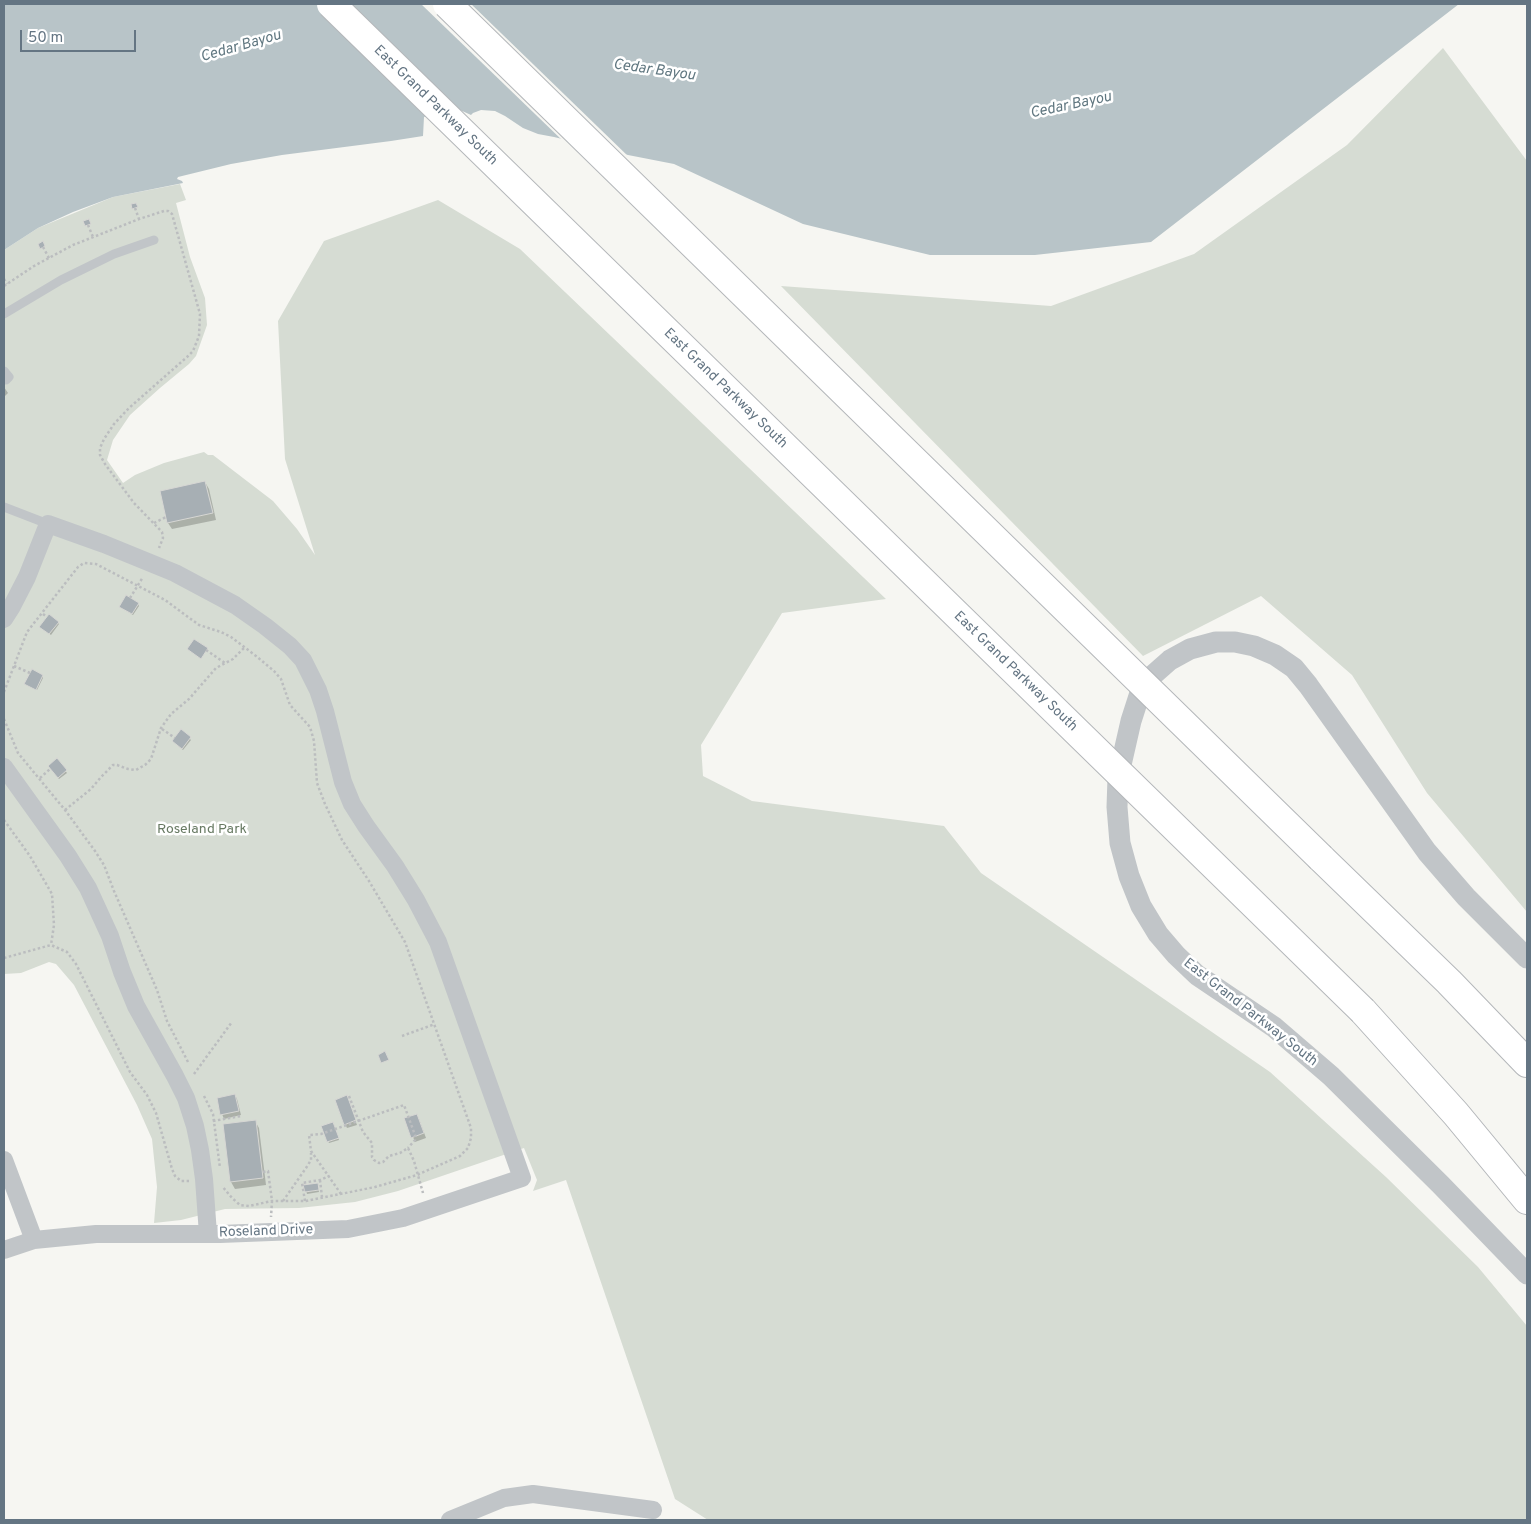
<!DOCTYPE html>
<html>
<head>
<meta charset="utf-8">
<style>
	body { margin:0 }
	#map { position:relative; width:1531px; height:1524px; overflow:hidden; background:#f6f6f2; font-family:Overpass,sans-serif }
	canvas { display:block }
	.frame { position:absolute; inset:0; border:5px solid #647583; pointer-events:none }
	.scale { position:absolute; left:20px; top:30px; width:116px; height:22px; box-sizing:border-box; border:2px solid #647583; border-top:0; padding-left:6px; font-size:15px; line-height:18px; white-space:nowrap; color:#647583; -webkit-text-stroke:4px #fff; paint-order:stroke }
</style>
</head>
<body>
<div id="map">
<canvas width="1531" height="1524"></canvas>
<div class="frame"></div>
<div class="scale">50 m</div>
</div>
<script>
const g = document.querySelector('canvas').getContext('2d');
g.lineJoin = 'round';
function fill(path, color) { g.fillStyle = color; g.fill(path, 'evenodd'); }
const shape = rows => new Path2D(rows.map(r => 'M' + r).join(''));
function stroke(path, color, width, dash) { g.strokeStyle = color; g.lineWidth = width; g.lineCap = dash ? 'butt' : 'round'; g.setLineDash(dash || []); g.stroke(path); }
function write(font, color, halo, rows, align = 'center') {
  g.font = font + ' Overpass,sans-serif'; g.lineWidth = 5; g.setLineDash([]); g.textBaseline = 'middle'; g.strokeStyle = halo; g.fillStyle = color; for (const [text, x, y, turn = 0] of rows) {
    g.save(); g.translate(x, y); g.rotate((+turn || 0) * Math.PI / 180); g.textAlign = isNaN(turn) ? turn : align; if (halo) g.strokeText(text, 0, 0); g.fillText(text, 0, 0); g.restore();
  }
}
fill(shape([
	[1443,48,1527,161,1527,912,1427,793,1352,675,1261,596,1143,656,781,286,1051,306,1194,254,1347,145],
	[180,184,186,200,176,203,190,257,205,298,207,325,196,356,189,364,160,388,130,415,113,440,107,460,123,483,135,475,164,463,204,452,208,455,213,455,273,501,297,529,315,555,285,459,278,321,324,241,438,200,520,249,886,599,782,613,701,745,703,776,752,801,944,826,981,873,1270,1072,1386,1177,1478,1267,1527,1326,1527,1520,708,1520,675,1499,566,1180,533,1191,537,1180,524,1148,398,1191,355,1202,299,1208,225,1209,181,1220,154,1223,157,1187,152,1139,137,1105,74,985,56,964,49,962,21,973,4,974,4,250,38,228,113,197]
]), '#d6dcd3');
fill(shape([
	[4,4,1459,4,1151,242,1035,255,930,255,803,224,674,164,628,155,554,137,538,134,523,128,505,116,495,111,481,110,473,113,471,115,460,110,433,113,424,117,423,136,391,141,282,155,231,164,178,177,177,179,182,181,183,183,113,197,73,212,38,228,4,250]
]), '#b8c4c8');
fill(shape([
	[421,4,471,4,630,158,563,141]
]), '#f6f6f2');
fill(shape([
	[4,387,8,393,4,397],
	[205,482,209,489,216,520,172,529,168,523],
	[138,604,139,606,133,615,122,608],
	[58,623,59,624,51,635,42,628],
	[42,676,43,678,37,690,26,684],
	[182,731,191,740,183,750,175,743],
	[57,760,67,773,59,779,50,768],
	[235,1095,237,1099,241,1115,224,1119,222,1114],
	[348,1101,357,1125,347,1128,345,1124],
	[406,1119,419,1119,426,1138,415,1142],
	[255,1121,259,1128,266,1185,235,1189,231,1182,224,1125],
	[334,1125,339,1140,329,1143,328,1141],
	[305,1186,318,1186,319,1192,307,1194]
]), '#0003');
const building = shape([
	[136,203,138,207,132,209,131,204,136,203],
	[89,219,91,224,85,226,83,221,89,219],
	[43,241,45,246,40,249,38,244,43,241],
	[205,481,213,513,167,523,160,491,205,481],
	[126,595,139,603,132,614,119,607,126,595],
	[49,614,59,622,49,634,39,627,49,614],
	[194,639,208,648,201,659,187,649,194,639],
	[32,669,43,675,36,690,24,684,32,669],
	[181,729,191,737,182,749,172,741,181,729],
	[57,758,67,770,58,778,48,766,57,758],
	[385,1051,389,1060,381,1063,378,1055,385,1051],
	[235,1094,239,1111,220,1115,217,1098,235,1094],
	[347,1095,356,1120,344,1125,335,1100,347,1095],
	[417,1114,424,1133,411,1138,404,1118,417,1114],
	[256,1120,263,1178,230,1182,223,1124,256,1120],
	[333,1122,339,1138,327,1142,321,1126,333,1122],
	[318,1183,319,1190,305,1192,303,1185,318,1183]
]);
fill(building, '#a7afb4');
stroke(building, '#d7d7d4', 1);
const motorway = shape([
	[1321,858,1449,982,1527,1063],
	[1363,1011,1456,1114,1527,1200]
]);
stroke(motorway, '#b4b7ba', 30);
stroke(shape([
	[135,208,139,219],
	[88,225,93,237],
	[43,247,49,258],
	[4,279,7,284],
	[4,286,34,266,73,245,139,219,164,211,168,211,172,214,200,314,199,336,193,351,187,357,129,408,114,424,104,439,100,448,100,455,105,464,134,503,162,532,163,538,159,548],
	[154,523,166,517],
	[130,598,143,577],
	[43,614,47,617],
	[206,650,225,663],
	[14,666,30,673],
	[4,692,27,632,78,567,84,563,96,564,165,600,199,625,221,632,231,637,256,656,274,671,281,679,290,705,310,727,314,741,317,783,325,804,342,840,369,881,405,942,471,1128,471,1138,468,1148,460,1156,417,1175,375,1187,306,1201,272,1201,249,1206,240,1205,232,1198,222,1186],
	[4,719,18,753,65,810,95,851,104,865,114,891,157,990,167,1021,188,1062],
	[162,729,175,738],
	[40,778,50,769],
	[65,810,91,789,101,777,113,765,117,765,128,769,136,770,145,765,151,759,161,728,171,714,189,699,216,668,233,659,245,647],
	[4,820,30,856,52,894,54,925,51,945],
	[4,958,51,945,67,952,76,964,130,1072,147,1095,156,1113,172,1169,175,1176,181,1181,189,1181],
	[402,1036,435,1024],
	[194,1074,232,1022],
	[204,1096,213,1114,220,1168],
	[349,1096,363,1132,372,1143,372,1157,374,1160,379,1163,383,1162,389,1156,400,1153,408,1148,414,1161,423,1193],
	[213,1121,241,1116],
	[263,1172,268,1171,272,1201,271,1217],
	[320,1180,322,1197],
	[341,1194,311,1151,309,1135,321,1134,404,1105,415,1135,415,1140,408,1148],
	[283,1201,306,1168,311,1160,311,1153],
	[305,1201,302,1183,320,1180,329,1176]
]), '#bbbdbf', 2.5, [2.5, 2.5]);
stroke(shape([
	[4,314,61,280,114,254,154,240],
	[4,371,9,377,6,380],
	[4,507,48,524]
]), '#c1c5c8', 9);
stroke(shape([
	[4,619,11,608,27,577,48,524,104,544,175,573,235,605,265,626,290,646,303,660,318,690,325,711,343,782,352,804,366,826,395,866,416,900,438,942,522,1178,403,1218,348,1229,220,1234,96,1234,34,1240,4,1250],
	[4,767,68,856,88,888,110,936,122,972,136,1006,175,1076,186,1098,195,1126,200,1150,204,1179,208,1234],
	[4,1160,34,1240],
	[450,1520,504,1498,533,1494,653,1510]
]), '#c1c5c8', 18);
stroke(shape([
	[1527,958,1466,897,1427,852,1308,685,1294,668,1275,655,1254,646,1235,642,1216,642,1190,649,1170,660,1153,675,1140,693,1131,721,1118,778,1117,807,1120,843,1129,876,1141,906,1158,934,1176,955,1197,975,1274,1027,1331,1076,1441,1185,1527,1274]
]), '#c1c5c8', 21);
stroke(motorway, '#fff', 28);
const motorwayBridge = shape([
	[331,4,1363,1011],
	[447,4,1321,858]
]);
stroke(motorwayBridge, '#b4b7ba', 30, []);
stroke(motorwayBridge, '#fff', 28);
write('14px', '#647583', '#fff', [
	["East Grand Parkway South",435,106,44],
	["East Grand Parkway South",725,389,44],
	["East Grand Parkway South",1015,672,44],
	["East Grand Parkway South",1250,1013,38],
	["Roseland Drive",266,1232,-2]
]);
write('14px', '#687a63', '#fff', [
	["Roseland Park",202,830]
]);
write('italic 15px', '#607780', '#fff', [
	["Cedar Bayou",241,47,-16],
	["Cedar Bayou",654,71,8],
	["Cedar Bayou",1071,106,-12]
]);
</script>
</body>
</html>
